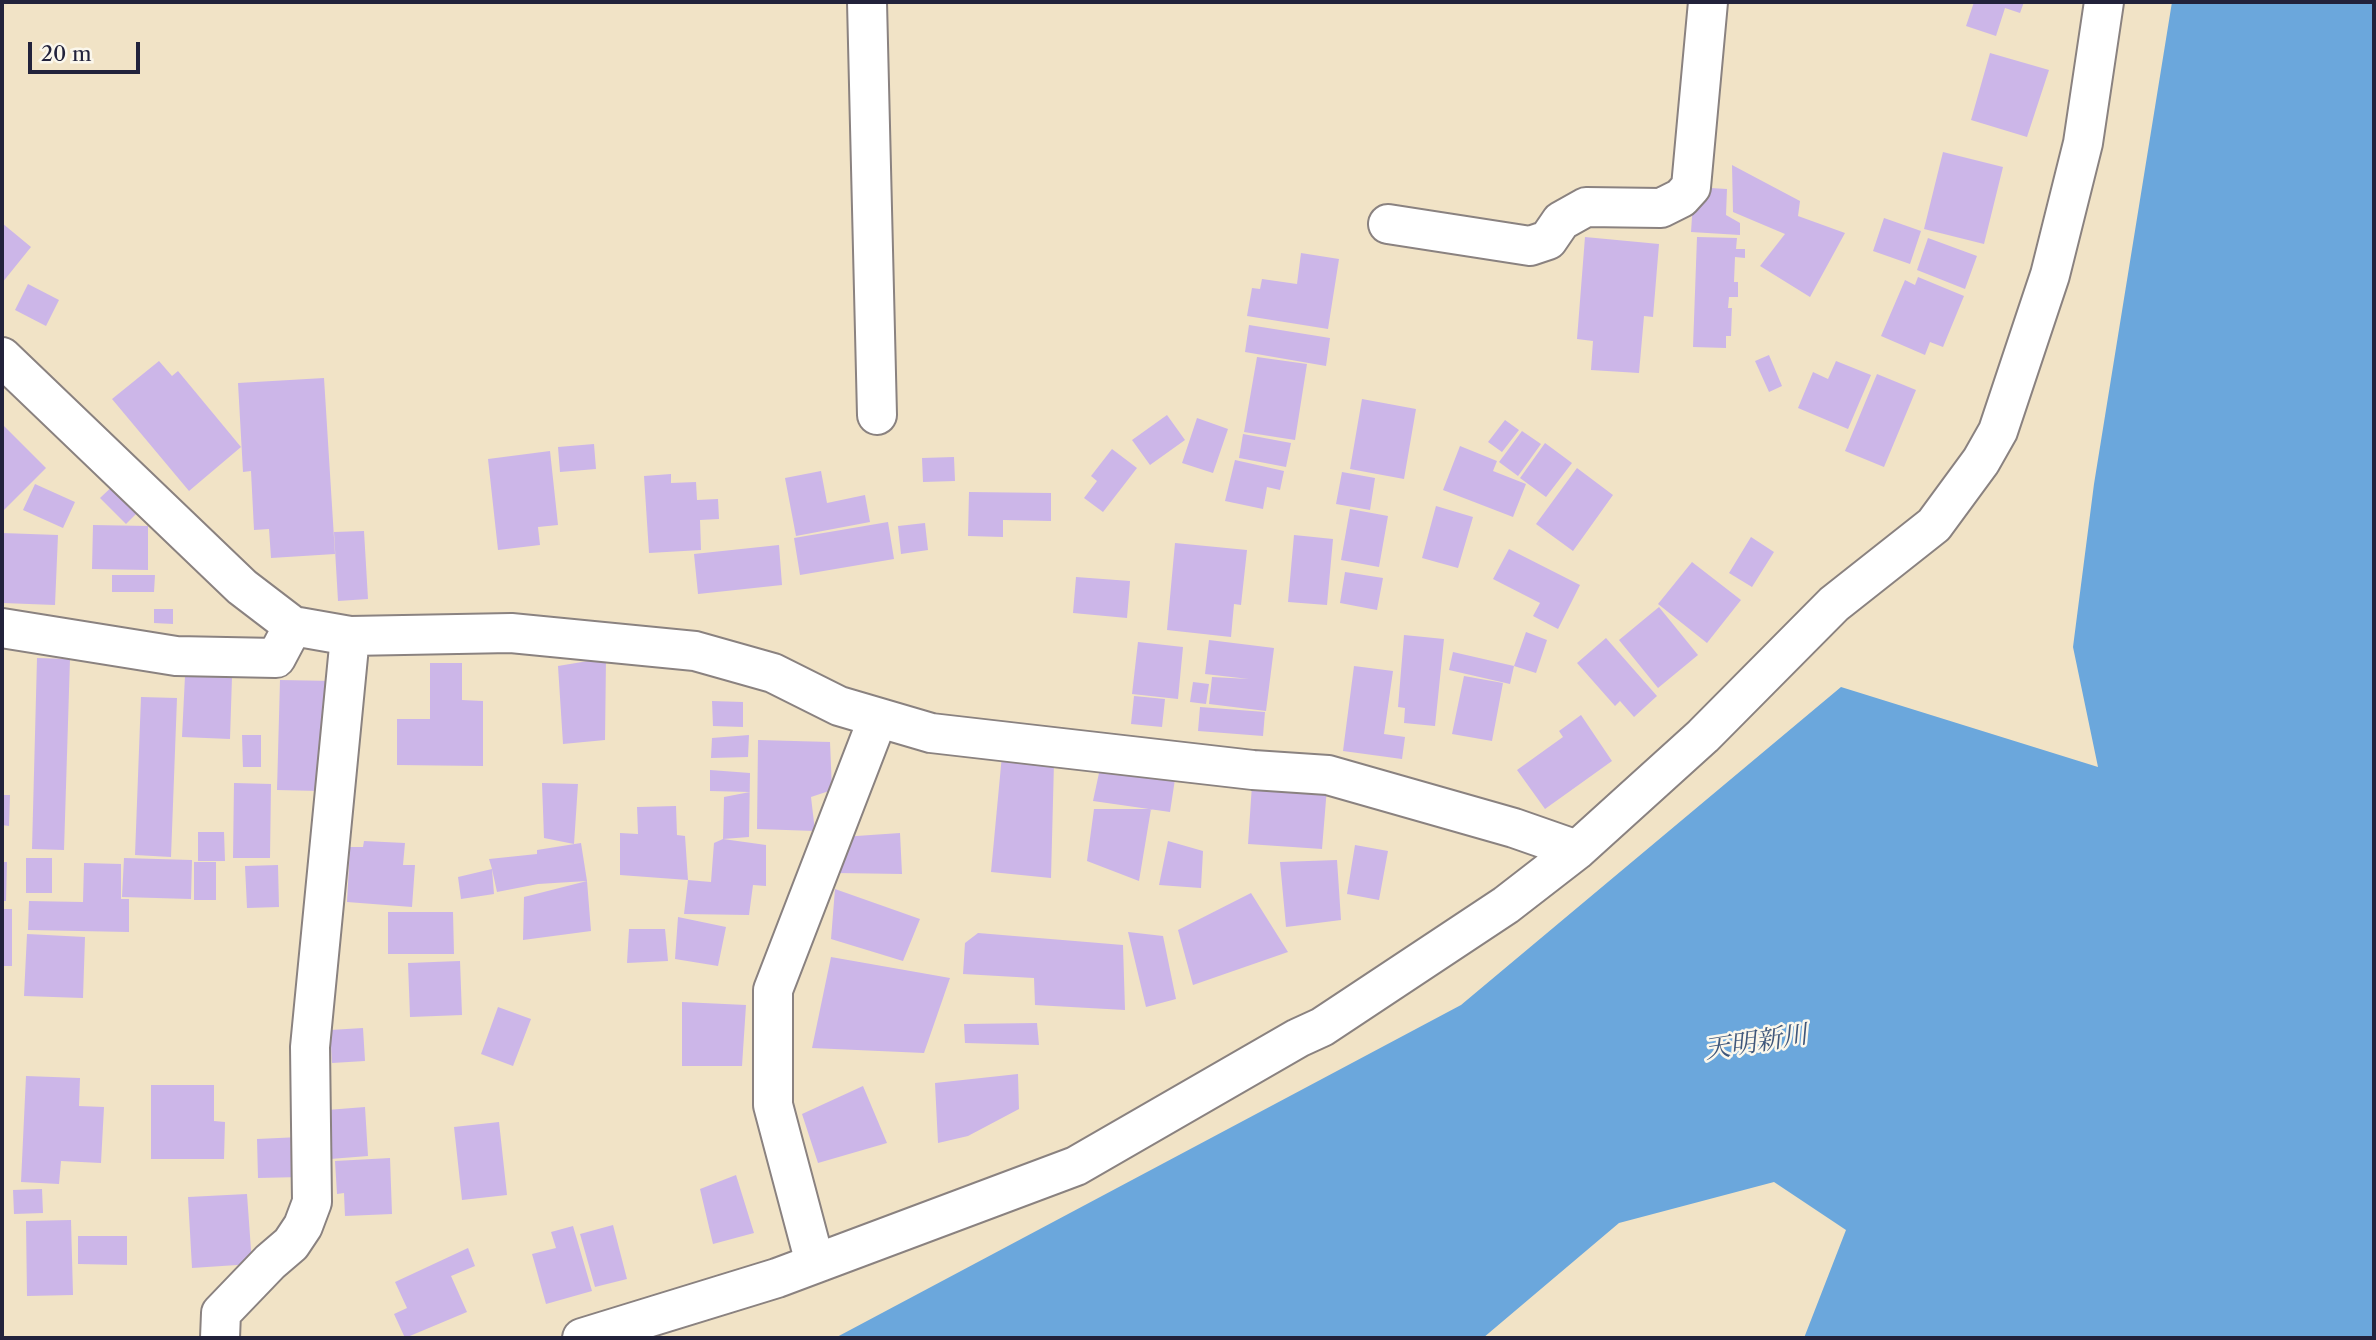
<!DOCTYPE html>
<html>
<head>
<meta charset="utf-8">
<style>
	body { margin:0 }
	#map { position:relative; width:2376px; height:1340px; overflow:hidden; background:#f1e3c6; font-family:"Libre Caslon Text",serif }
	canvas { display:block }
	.frame { position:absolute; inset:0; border:4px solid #22223b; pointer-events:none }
	.scale { position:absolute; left:28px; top:42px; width:112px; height:32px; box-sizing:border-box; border:4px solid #22223b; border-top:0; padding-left:9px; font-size:21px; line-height:24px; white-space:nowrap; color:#22223b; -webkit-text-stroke:5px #fbf7ec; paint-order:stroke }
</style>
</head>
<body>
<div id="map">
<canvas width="2376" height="1340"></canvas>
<div class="frame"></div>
<div class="scale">20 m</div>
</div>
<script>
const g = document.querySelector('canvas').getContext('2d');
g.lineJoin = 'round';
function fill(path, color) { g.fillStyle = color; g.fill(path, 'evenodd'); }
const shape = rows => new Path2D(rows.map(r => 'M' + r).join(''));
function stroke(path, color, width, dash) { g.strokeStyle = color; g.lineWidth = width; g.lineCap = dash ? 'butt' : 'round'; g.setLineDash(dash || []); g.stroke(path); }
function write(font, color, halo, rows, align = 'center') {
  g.font = font + ' "Libre Caslon Text","Noto Serif JP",serif'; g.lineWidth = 5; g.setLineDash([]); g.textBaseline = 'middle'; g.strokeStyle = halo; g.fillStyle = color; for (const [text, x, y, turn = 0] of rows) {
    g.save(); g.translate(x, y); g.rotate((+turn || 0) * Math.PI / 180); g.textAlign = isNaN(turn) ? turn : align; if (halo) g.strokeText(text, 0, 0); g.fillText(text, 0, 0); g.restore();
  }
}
fill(shape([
	[2172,2,2374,2,2374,1338,1804,1338,1846,1230,1774,1182,1619,1223,1483,1338,835,1338,1461,1005,1841,687,2098,767,2073,647,2094,484]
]), '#6ba7dc');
fill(shape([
	[1974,2,2024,2,2020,13,2005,8,1996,36,1966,26],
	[1990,53,2049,70,2027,137,1971,120],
	[1943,152,2003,167,1984,244,1924,229],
	[1732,165,1800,201,1798,216,1845,233,1810,297,1760,266,1785,234,1733,212],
	[1694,187,1727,189,1726,215,1740,223,1740,235,1691,232],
	[1884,218,1921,231,1910,264,1873,251],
	[2,223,31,247,2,283],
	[1585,237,1659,244,1653,317,1644,316,1639,373,1591,370,1593,341,1577,339],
	[1697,237,1737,238,1736,249,1745,249,1745,258,1735,257,1734,282,1738,282,1738,297,1729,297,1728,308,1732,308,1731,336,1726,336,1726,348,1693,347],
	[1928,238,1977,256,1965,289,1917,270],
	[1301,253,1339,259,1328,329,1247,316,1252,288,1260,289,1262,279,1297,284],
	[1918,277,1964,296,1943,347,1930,342,1925,355,1881,336,1905,280,1915,285],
	[28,284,59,300,46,326,15,310],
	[1249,325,1330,338,1326,366,1245,352],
	[1769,355,1782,386,1769,392,1755,361],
	[1257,357,1307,364,1295,440,1244,432],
	[159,361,172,376,178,371,241,447,189,491,112,399],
	[1836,361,1871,375,1848,429,1798,408,1813,372,1828,379],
	[1877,374,1916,390,1884,467,1845,451],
	[324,378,335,554,271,558,269,529,254,530,251,471,243,472,238,383],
	[1362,399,1416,409,1404,479,1350,469],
	[1167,415,1185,440,1150,465,1132,440],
	[1197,418,1228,429,1213,473,1182,463],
	[1505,420,1519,430,1502,452,1488,442],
	[2,424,46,468,2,512],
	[1522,431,1541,444,1518,476,1499,462],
	[1243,434,1291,443,1286,467,1239,458],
	[1545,443,1572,463,1546,497,1520,478],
	[594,444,596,469,560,472,558,447],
	[1460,446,1497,461,1493,471,1526,484,1513,517,1443,490],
	[1112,449,1137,468,1103,512,1084,498,1097,481,1091,476],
	[550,451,558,525,538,527,540,545,498,550,488,459],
	[954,457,955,481,923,482,922,458],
	[1235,460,1284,471,1280,490,1267,487,1263,509,1225,501],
	[1577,468,1613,495,1573,551,1536,524],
	[821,471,827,503,865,495,870,522,796,536,785,478],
	[1342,472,1375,478,1370,510,1336,504],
	[671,474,671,483,696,482,697,500,718,499,719,519,700,520,701,550,649,553,644,476],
	[118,481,143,507,126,524,100,498],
	[35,484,75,502,63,528,23,510],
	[969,492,1051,493,1051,521,1003,520,1003,537,968,536],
	[1436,506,1473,517,1458,568,1422,558],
	[1350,509,1388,516,1379,567,1341,560],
	[888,522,894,559,800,575,794,538],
	[925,523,928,550,901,554,898,526],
	[93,525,148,526,148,570,92,569],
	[364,531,368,599,338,601,334,532],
	[2,533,58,535,55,605,3,603],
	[1294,535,1333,539,1327,605,1288,602],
	[1751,537,1774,552,1752,587,1729,573],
	[1175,543,1247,550,1241,605,1234,604,1231,637,1167,630],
	[779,545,782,585,698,594,694,554],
	[1509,549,1580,585,1558,629,1533,616,1540,603,1493,579],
	[1692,562,1741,600,1707,643,1658,604],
	[1345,572,1383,578,1377,610,1340,603],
	[112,575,155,575,154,592,112,592],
	[1076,577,1130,581,1127,618,1073,613],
	[1659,607,1698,655,1658,688,1619,640],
	[154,609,173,609,173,624,154,623],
	[1526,632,1547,640,1536,673,1514,666],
	[1404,635,1444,639,1435,726,1404,723,1405,708,1398,707],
	[1606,638,1657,696,1634,717,1620,701,1615,706,1577,663],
	[1209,640,1274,648,1266,711,1209,704,1212,677,1249,679,1205,674],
	[1138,642,1183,647,1178,699,1132,694],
	[1453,652,1514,666,1510,684,1449,670],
	[37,658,70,659,64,850,32,849],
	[606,658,605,740,563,744,558,666],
	[430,663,462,663,462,700,483,701,483,766,397,765,397,719,430,719],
	[1354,666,1393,671,1384,734,1405,737,1402,759,1343,751],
	[185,676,232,677,230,739,182,737],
	[1464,676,1503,683,1492,741,1452,734],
	[280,680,335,681,333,731,321,730,319,791,277,790],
	[1193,682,1209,684,1206,704,1190,702],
	[1134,696,1165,699,1162,727,1131,724],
	[141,697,177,698,171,857,135,855],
	[712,701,743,702,743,727,713,726],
	[1200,707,1265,712,1263,736,1198,731],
	[1581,715,1612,761,1545,809,1517,770,1563,737,1559,731],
	[242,735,261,735,261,767,243,767],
	[749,735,748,757,711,758,712,738],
	[758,740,830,742,832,790,811,797,815,831,757,829],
	[1002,755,1054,762,1051,878,991,872],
	[1102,759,1177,766,1170,812,1093,801],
	[710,770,750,773,749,837,723,839,766,845,766,886,753,885,749,915,684,914,688,880,711,882,714,843,723,839,724,797,750,792,710,791],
	[1253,770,1328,775,1322,849,1248,844],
	[234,783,271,784,270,858,233,858],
	[542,783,578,784,574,844,544,838],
	[2,795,10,795,9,826,2,825],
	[676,806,677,835,685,836,688,880,620,875,620,833,638,834,637,807],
	[1094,809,1151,809,1139,881,1087,861],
	[198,832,224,832,225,861,198,861],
	[900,833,902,874,836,873,842,837],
	[364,841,405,843,403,865,415,865,412,907,347,902,350,847,363,847],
	[1168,841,1203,851,1201,888,1159,885],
	[581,843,587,881,591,931,523,940,524,897,587,881,538,884,497,892,492,869,494,894,461,899,458,877,492,869,489,859,537,854,537,850],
	[1355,845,1388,851,1379,900,1347,894],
	[26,858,52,858,52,893,26,893],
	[124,858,192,860,191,899,122,897],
	[1337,860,1341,920,1286,927,1280,862],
	[2,862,7,862,6,901,2,901],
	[194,862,216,862,216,900,194,900],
	[84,863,121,864,121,899,129,899,129,932,28,930,29,901,83,902],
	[278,865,279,907,247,908,245,866],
	[835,889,920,919,903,961,831,939],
	[1251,893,1288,952,1193,985,1178,930],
	[2,909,12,909,12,966,2,966],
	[388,912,453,912,454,954,388,954],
	[678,917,726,927,718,966,675,959],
	[629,929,665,929,668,961,627,963],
	[1128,932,1163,936,1176,999,1146,1007],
	[978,933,1123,945,1125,1010,1035,1005,1034,978,963,974,965,943],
	[27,934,85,937,83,998,24,996],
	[831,957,950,978,924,1053,812,1048],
	[460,961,462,1015,410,1017,408,963],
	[682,1002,746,1005,742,1066,682,1066],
	[498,1007,531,1019,513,1066,481,1054],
	[1037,1023,1039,1045,965,1043,964,1024],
	[363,1028,365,1061,332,1063,330,1030],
	[1018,1074,1019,1109,968,1136,938,1143,935,1083],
	[26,1076,80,1078,79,1106,104,1107,101,1163,61,1161,59,1184,21,1182],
	[151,1085,214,1085,214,1121,225,1122,224,1159,151,1159],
	[863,1086,887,1143,818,1163,802,1114],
	[365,1107,368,1156,330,1159,327,1110],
	[499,1122,507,1195,462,1200,454,1127],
	[300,1137,301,1177,258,1178,257,1139],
	[390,1158,392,1214,345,1216,344,1193,337,1194,335,1161],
	[736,1175,754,1233,713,1244,700,1189],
	[42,1189,43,1213,14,1214,13,1190],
	[247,1194,252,1264,192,1268,188,1197],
	[71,1220,73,1295,27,1296,26,1221],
	[613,1225,627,1279,595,1287,580,1234],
	[573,1226,592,1291,546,1304,532,1254,556,1248,551,1232],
	[78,1236,127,1236,127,1265,78,1264],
	[468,1248,475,1266,451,1276,467,1312,405,1338,394,1314,407,1308,395,1282]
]), '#ccb6e8');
const street = shape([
	[867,2,877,415],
	[1388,224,1530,246,1548,240,1561,221,1586,207,1661,208,1681,198,1691,187,1708,2],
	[2,357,242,587,293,626,350,636,511,633,695,651,773,673,839,706,931,733,1253,770,1328,775,1514,828,1577,850],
	[2,628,176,656,276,658,293,626],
	[815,1263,773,1105,773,990,878,718],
	[220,1338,221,1313,270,1262,291,1244,303,1226,312,1202,310,1047,350,636],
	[582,1338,777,1278,1076,1166,1298,1038,1322,1027,1506,905,1577,850,1703,736,1834,604,1934,525,1981,461,1998,431,2050,275,2083,143,2104,2]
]);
stroke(street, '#8a8280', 42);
stroke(street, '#fff', 38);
write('italic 26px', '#3f577b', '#fbf7ec', [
	["天明新川",1756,1043,-9]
]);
</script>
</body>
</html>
